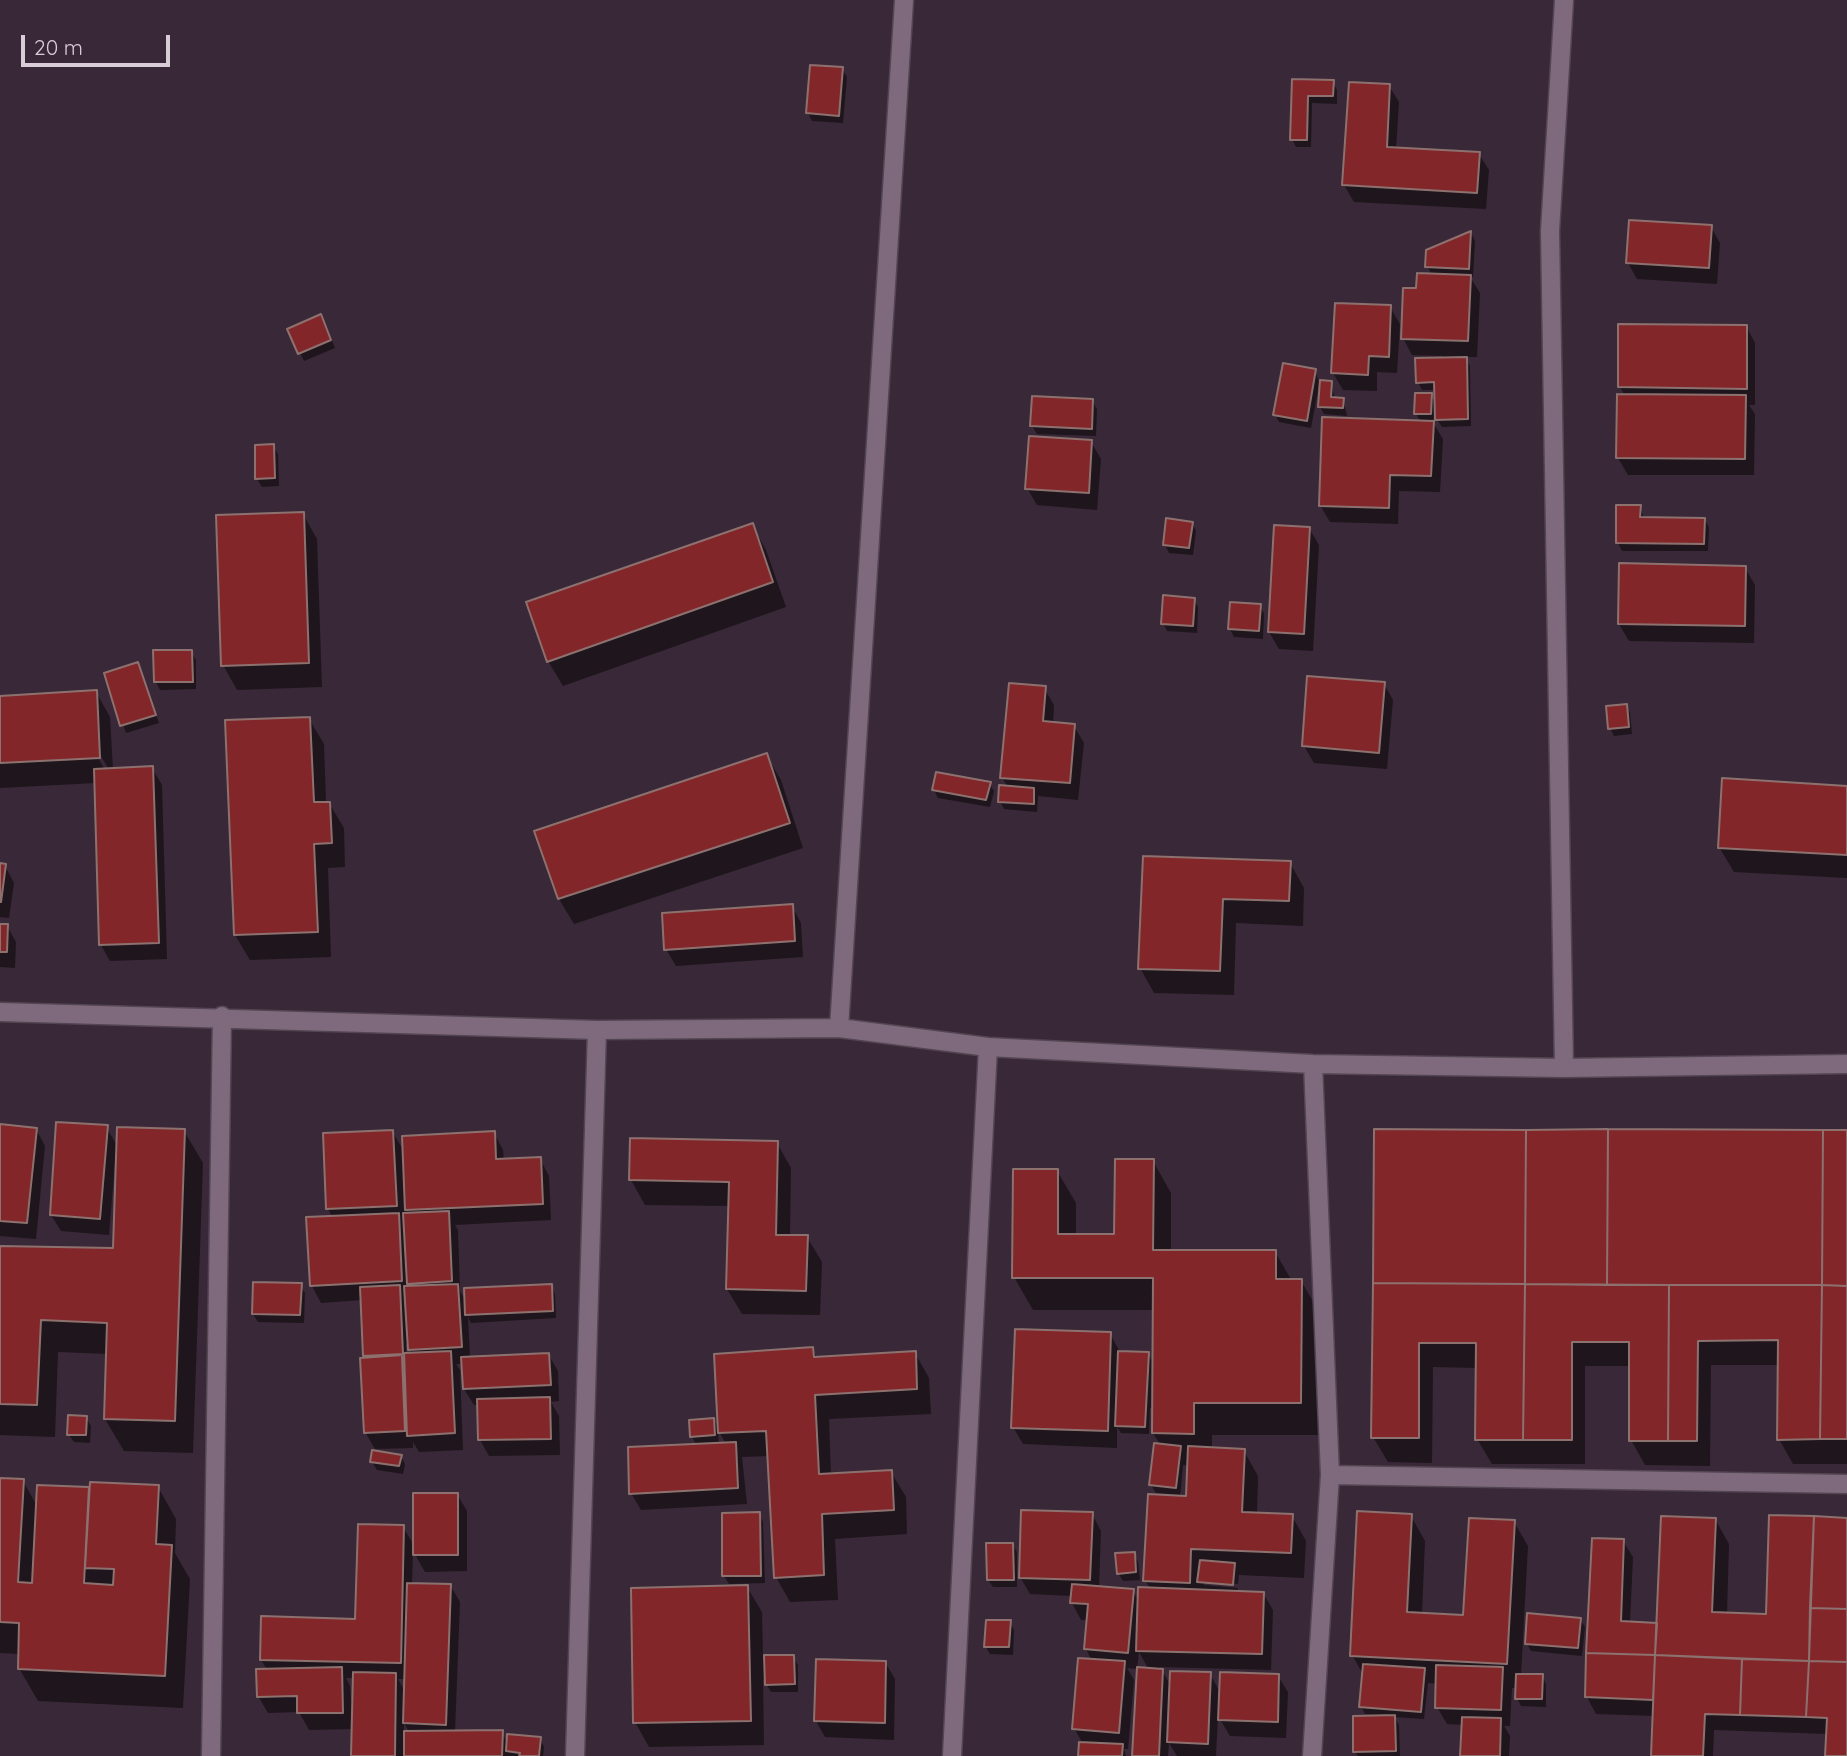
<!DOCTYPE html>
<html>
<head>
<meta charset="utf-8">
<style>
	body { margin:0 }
	#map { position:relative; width:1847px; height:1756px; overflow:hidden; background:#392837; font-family:Quicksand,sans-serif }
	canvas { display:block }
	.scale { position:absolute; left:21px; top:35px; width:149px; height:32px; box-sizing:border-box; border:4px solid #d9ced8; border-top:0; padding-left:9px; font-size:21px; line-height:24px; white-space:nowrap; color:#d9ced8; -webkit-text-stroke:5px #392837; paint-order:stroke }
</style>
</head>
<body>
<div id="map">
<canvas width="1847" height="1756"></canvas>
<div class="scale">20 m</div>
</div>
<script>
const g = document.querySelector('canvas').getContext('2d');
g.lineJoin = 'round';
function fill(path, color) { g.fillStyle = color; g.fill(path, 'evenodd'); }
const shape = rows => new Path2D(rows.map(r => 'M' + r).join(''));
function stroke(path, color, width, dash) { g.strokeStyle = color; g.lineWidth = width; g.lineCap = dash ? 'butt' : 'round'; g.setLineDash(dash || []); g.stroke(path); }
fill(shape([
	[842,69,847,77,843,123,812,121,808,113],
	[1294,81,1333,82,1337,90,1337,104,1312,103,1311,147,1296,147,1292,139],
	[1389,86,1399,102,1396,149,1479,154,1489,170,1486,209,1354,202,1344,185],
	[1711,227,1720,243,1717,284,1637,279,1628,263],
	[1471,233,1475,241,1473,277,1470,277,1480,293,1477,357,1465,357,1470,366,1471,426,1442,427,1435,416,1432,421,1443,439,1440,492,1399,491,1398,524,1330,522,1320,505,1421,422,1416,414,1431,395,1437,405,1436,390,1422,390,1418,382,1443,356,1412,355,1403,338,1418,290,1432,275,1427,266],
	[1390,307,1400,324,1397,373,1377,372,1377,391,1343,390,1333,373],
	[325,324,335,348,304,361,289,329],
	[1746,326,1755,343,1755,405,1749,405,1755,414,1754,475,1628,475,1618,458,1625,396,1620,387],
	[1315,371,1319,382,1331,383,1335,399,1343,399,1347,416,1324,414,1320,407,1321,384,1319,384,1311,428,1279,422,1275,414],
	[1092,401,1097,409,1096,436,1037,434,1032,426],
	[1091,442,1101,459,1097,510,1037,505,1027,488],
	[273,446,278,454,279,486,262,487,257,479],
	[1640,506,1644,519,1704,519,1709,527,1708,551,1622,551,1618,543],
	[303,514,317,539,322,687,237,690,223,665],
	[1192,523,1196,531,1193,555,1169,553,1165,545],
	[752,525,766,550,786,607,563,686,548,661],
	[1309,528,1319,545,1313,651,1279,649,1269,632],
	[1745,568,1755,585,1754,643,1629,641,1619,624],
	[1194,599,1198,607,1197,633,1167,631,1163,623],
	[1259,606,1264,613,1263,639,1234,637,1230,629],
	[191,652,196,660,196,689,160,690,156,682],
	[138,664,159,723,126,733,106,674],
	[1384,684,1393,700,1387,769,1314,763,1304,746],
	[1044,688,1054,705,1053,724,1074,726,1084,743,1078,800,1038,796,1037,812,1004,809,1000,801,1008,788,1002,777],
	[96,692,110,717,113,770,152,768,162,785,167,959,110,961,101,945,96,783,0,788,0,698],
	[97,749,109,770,105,770,94,751],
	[1626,705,1630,713,1632,734,1614,736,1610,728],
	[309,719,324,744,326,804,329,803,344,828,345,867,328,868,331,957,250,960,235,935],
	[766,755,781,780,803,848,574,924,559,899,537,832],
	[989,783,994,791,990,807,938,798,934,790],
	[1847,788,1847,878,1734,872,1719,847],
	[1144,858,1290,863,1304,888,1303,926,1236,923,1234,995,1154,993,1140,968],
	[0,865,5,866,14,883,9,918,0,917],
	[792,906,801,923,803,957,676,966,666,949],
	[0,925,7,926,16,942,15,968,0,967],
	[0,1126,36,1129,45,1146,36,1239,0,1236],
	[106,1127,118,1147,184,1131,203,1163,193,1453,124,1451,105,1419,108,1354,58,1352,55,1437,0,1435,0,1247,115,1250,118,1161,115,1161,109,1235,61,1231,51,1215],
	[392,1131,405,1153,494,1133,503,1150,504,1161,540,1159,549,1176,551,1220,455,1225,458,1230,460,1291,466,1301,551,1286,555,1294,556,1318,471,1323,468,1317,470,1358,548,1354,558,1371,559,1401,551,1402,559,1416,560,1455,489,1456,480,1440,479,1405,474,1405,464,1389,463,1364,456,1364,460,1370,463,1450,419,1452,413,1442,413,1448,375,1449,365,1432,367,1359,362,1300,321,1303,312,1286,333,1218,328,1209,325,1135],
	[406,1343,412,1355,406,1355],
	[1376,1131,1847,1132,1847,1464,1793,1464,1779,1439,1779,1365,1711,1365,1710,1466,1645,1465,1631,1440,1631,1366,1585,1366,1585,1464,1492,1464,1477,1439,1477,1368,1433,1367,1432,1463,1388,1462,1373,1437],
	[777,1143,791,1168,790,1237,807,1237,822,1262,820,1315,742,1314,727,1289,730,1206,645,1205,631,1180],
	[1153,1161,1171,1193,1171,1252,1275,1252,1292,1281,1301,1281,1320,1313,1319,1435,1212,1435,1212,1449,1244,1451,1258,1476,1257,1515,1292,1516,1306,1541,1304,1578,1239,1575,1238,1584,1204,1581,1204,1585,1238,1588,1237,1592,1263,1593,1273,1610,1271,1670,1160,1667,1171,1686,1210,1674,1221,1694,1278,1676,1288,1692,1286,1738,1230,1736,1218,1716,1216,1756,1177,1756,1169,1743,1168,1756,1134,1756,1149,1670,1139,1652,1137,1669,1127,1668,1134,1680,1128,1749,1124,1749,1126,1756,1080,1756,1083,1744,1074,1728,1092,1661,1086,1649,1088,1620,1081,1620,1072,1603,1072,1596,1030,1594,1020,1577,1092,1514,1101,1531,1099,1588,1133,1591,1139,1601,1151,1590,1145,1580,1171,1494,1156,1493,1151,1485,1161,1446,1153,1433,1153,1408,1150,1408,1149,1434,1121,1433,1117,1427,1117,1448,1023,1444,1013,1427,1110,1334,1120,1352,1148,1354,1154,1364,1154,1310,1033,1310,1014,1277,1057,1171,1076,1203,1076,1236,1115,1236],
	[1183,1465,1189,1466,1187,1498,1180,1498],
	[300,1285,305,1293,304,1323,258,1322,253,1314],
	[812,1349,818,1359,915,1353,929,1378,931,1414,829,1419,831,1475,891,1472,906,1497,907,1534,835,1539,838,1600,790,1602,776,1577,769,1456,742,1457,747,1504,641,1510,631,1493,697,1446,692,1437,713,1419,720,1430],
	[718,1430,726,1444,719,1445],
	[86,1418,91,1426,90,1443,74,1442,69,1435],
	[401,1456,405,1464,403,1474,377,1470,372,1462],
	[0,1480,23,1481,37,1506,38,1487,158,1487,176,1519,175,1553,190,1579,183,1708,38,1701,19,1668,20,1654,0,1653],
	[457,1494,467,1511,467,1571,425,1572,413,1551,412,1584,450,1585,460,1602,455,1732,501,1732,508,1743,540,1739,544,1747,543,1756,353,1756,353,1729,309,1730,299,1712,268,1713,258,1696,268,1671,261,1660,357,1621,403,1527,415,1547],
	[346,1678,354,1678,354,1700,351,1701,350,1686],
	[398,1679,406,1679,405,1692],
	[404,1723,410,1733,404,1733],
	[759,1514,763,1522,765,1583,729,1584,724,1576],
	[1411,1516,1425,1541,1422,1614,1465,1616,1514,1522,1528,1546,1521,1675,1542,1676,1546,1684,1546,1707,1521,1706,1517,1698,1517,1688,1512,1688,1510,1726,1504,1726,1510,1736,1509,1756,1462,1756,1463,1725,1447,1724,1437,1707,1438,1684,1428,1683,1424,1719,1394,1717,1399,1725,1400,1756,1358,1756,1355,1752,1355,1718,1374,1715,1365,1714,1361,1706,1364,1676,1352,1655],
	[1715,1519,1729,1544,1727,1614,1767,1616,1847,1520,1847,1756,1827,1756,1828,1734,1714,1730,1713,1756,1653,1756,1655,1716,1596,1714,1587,1697,1623,1541,1633,1557,1630,1623,1658,1624],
	[1012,1544,1017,1552,1017,1587,993,1587,988,1580],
	[1134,1554,1138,1562,1140,1580,1123,1581,1118,1573],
	[747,1587,762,1612,763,1657,793,1657,798,1665,798,1692,771,1692,763,1679,764,1745,649,1747,635,1722],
	[1580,1619,1585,1627,1582,1656,1531,1651,1527,1644],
	[1010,1622,1014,1630,1013,1655,990,1654,986,1647],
	[885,1662,895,1679,894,1740,825,1737,816,1721]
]), '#0007');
const building = shape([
	[810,65,843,67,839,116,806,113,810,65],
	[1292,79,1334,80,1333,96,1308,96,1307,140,1290,140,1292,79],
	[1349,82,1390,84,1387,147,1480,152,1477,193,1342,185,1349,82],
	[1629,220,1712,225,1709,268,1626,263,1629,220],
	[1471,231,1469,269,1425,267,1426,250,1471,231],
	[1417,273,1471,275,1468,341,1401,339,1403,288,1416,288,1417,273],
	[1335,303,1391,305,1389,357,1369,356,1368,375,1331,373,1335,303],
	[321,314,331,340,298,354,287,329,321,314],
	[1618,324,1747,325,1747,389,1618,387,1618,324],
	[1467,357,1468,419,1435,420,1434,382,1416,383,1415,358,1467,357],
	[1283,363,1316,369,1307,421,1273,415,1283,363],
	[1320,380,1332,381,1331,397,1344,398,1343,408,1318,407,1320,380],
	[1415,393,1432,393,1431,414,1414,414,1415,393],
	[1617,394,1746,395,1745,459,1616,458,1617,394],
	[1032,396,1093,399,1092,429,1030,426,1032,396],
	[1322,417,1434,421,1431,476,1390,475,1389,508,1319,506,1322,417],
	[1029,436,1092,440,1089,493,1025,489,1029,436],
	[274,444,275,478,255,479,255,445,274,444],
	[1616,505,1641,505,1640,517,1705,518,1704,544,1616,543,1616,505],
	[304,512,309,663,221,666,216,515,304,512],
	[1166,518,1193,522,1189,548,1163,545,1166,518],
	[753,523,773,582,547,662,526,602,753,523],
	[1274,525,1310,527,1304,634,1268,632,1274,525],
	[1619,563,1746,566,1745,626,1618,624,1619,563],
	[1163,595,1195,598,1193,626,1161,624,1163,595],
	[1230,602,1261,604,1259,631,1228,629,1230,602],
	[153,650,192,650,193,682,154,682,153,650],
	[138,662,156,715,120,726,104,673,138,662],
	[1307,676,1385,682,1379,753,1302,746,1307,676],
	[1009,683,1046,686,1043,721,1075,724,1070,783,1000,778,1009,683],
	[97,690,100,758,0,763,0,696,97,690],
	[1627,704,1629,727,1608,729,1606,706,1627,704],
	[310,717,314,802,330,802,332,843,314,844,318,932,234,935,225,720,310,717],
	[767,753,790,823,558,899,534,831,767,753],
	[153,766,159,943,99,945,94,769,153,766],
	[936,772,991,782,986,800,932,790,936,772],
	[1722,778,1847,786,1847,855,1718,848,1722,778],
	[999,785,1034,788,1034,804,998,802,999,785],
	[1143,856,1291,861,1289,901,1223,899,1220,971,1138,969,1143,856],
	[0,863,6,864,1,902,0,902,0,863],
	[793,904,795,941,664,950,662,913,793,904],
	[0,924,8,924,7,952,0,952,0,924],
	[56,1122,108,1125,100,1219,50,1215,56,1122],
	[0,1124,37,1128,27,1223,0,1221,0,1124],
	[117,1127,185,1129,175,1421,104,1419,107,1323,41,1320,37,1405,0,1404,0,1246,113,1248,117,1127],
	[1374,1129,1526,1130,1525,1284,1373,1283,1374,1129],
	[1608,1129,1823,1130,1822,1285,1607,1285,1608,1129],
	[1608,1129,1607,1285,1525,1284,1526,1130,1608,1129],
	[393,1130,397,1206,326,1209,323,1133,393,1130],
	[1823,1130,1847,1130,1847,1286,1822,1285,1823,1130],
	[495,1131,496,1159,541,1157,543,1204,405,1210,402,1136,495,1131],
	[630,1138,778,1141,776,1235,808,1235,806,1291,726,1289,729,1182,629,1180,630,1138],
	[1115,1159,1154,1159,1153,1250,1276,1250,1276,1279,1302,1279,1301,1403,1194,1403,1194,1434,1152,1433,1153,1278,1012,1278,1013,1169,1058,1169,1058,1234,1114,1234,1115,1159],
	[449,1211,452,1281,407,1284,403,1213,449,1211],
	[399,1213,402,1281,310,1286,306,1217,399,1213],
	[253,1282,302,1283,300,1315,252,1314,253,1282],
	[1373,1283,1525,1284,1523,1440,1475,1440,1476,1343,1419,1343,1419,1438,1371,1438,1373,1283],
	[458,1284,462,1347,408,1350,404,1286,458,1284],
	[552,1284,553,1311,465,1315,464,1288,552,1284],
	[1525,1284,1669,1285,1668,1441,1629,1441,1629,1342,1572,1342,1572,1440,1523,1440,1525,1284],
	[400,1285,403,1354,363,1356,360,1287,400,1285],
	[1669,1285,1822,1285,1820,1439,1777,1440,1778,1340,1698,1341,1697,1441,1668,1441,1669,1285],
	[1822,1285,1847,1286,1847,1439,1820,1439,1822,1285],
	[1015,1329,1111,1332,1108,1431,1011,1428,1015,1329],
	[813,1347,814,1357,916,1351,917,1389,815,1395,819,1474,892,1470,894,1510,822,1514,824,1575,774,1578,766,1431,718,1433,714,1354,813,1347],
	[451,1351,455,1433,407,1436,404,1353,451,1351],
	[1118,1351,1149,1352,1145,1427,1115,1426,1118,1351],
	[549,1353,551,1385,463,1389,461,1357,549,1353],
	[402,1355,405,1431,364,1433,360,1358,402,1355],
	[550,1397,551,1439,478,1440,477,1399,550,1397],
	[68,1415,87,1416,86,1435,67,1435,68,1415],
	[714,1418,715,1435,690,1437,689,1420,714,1418],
	[736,1442,738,1488,629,1494,628,1447,736,1442],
	[1154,1443,1181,1446,1176,1488,1149,1485,1154,1443],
	[1188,1446,1245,1449,1242,1512,1293,1514,1291,1553,1191,1549,1190,1583,1143,1581,1148,1494,1186,1496,1188,1446],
	[372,1450,402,1455,399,1466,370,1462,372,1450],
	[0,1478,24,1479,18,1582,32,1583,37,1485,89,1487,84,1583,113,1585,114,1569,85,1568,90,1482,159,1485,156,1544,172,1545,165,1676,18,1669,19,1623,0,1622,0,1478],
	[413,1493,458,1493,458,1555,413,1555,413,1493],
	[1021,1510,1093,1512,1090,1580,1019,1578,1021,1510],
	[1357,1511,1412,1514,1407,1612,1463,1615,1469,1518,1515,1520,1507,1664,1350,1656,1357,1511],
	[760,1512,761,1576,722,1576,722,1513,760,1512],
	[1769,1515,1814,1516,1809,1661,1655,1655,1661,1516,1716,1518,1712,1612,1766,1614,1769,1515],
	[1814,1516,1847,1518,1847,1609,1810,1608,1814,1516],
	[358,1524,404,1525,401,1663,260,1660,261,1616,355,1619,358,1524],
	[1592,1538,1624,1539,1621,1621,1657,1623,1655,1655,1586,1653,1592,1538],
	[986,1543,1013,1543,1014,1580,987,1580,986,1543],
	[1135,1552,1136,1572,1117,1574,1115,1553,1135,1552],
	[1200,1560,1235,1563,1233,1585,1197,1582,1200,1560],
	[407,1583,451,1584,446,1725,403,1723,407,1583],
	[1072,1584,1134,1589,1128,1653,1084,1649,1088,1604,1070,1603,1072,1584],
	[748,1585,751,1721,633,1723,631,1588,748,1585],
	[1138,1587,1264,1592,1262,1654,1136,1651,1138,1587],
	[1810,1608,1847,1609,1847,1662,1809,1661,1810,1608],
	[1527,1613,1581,1618,1578,1648,1525,1644,1527,1613],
	[986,1620,1011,1620,1009,1647,984,1647,986,1620],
	[1586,1653,1655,1655,1653,1700,1585,1697,1586,1653],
	[764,1655,794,1655,795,1684,765,1685,764,1655],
	[1655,1655,1742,1659,1740,1715,1705,1714,1703,1756,1651,1756,1655,1655],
	[1078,1658,1125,1661,1119,1733,1072,1729,1078,1658],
	[816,1659,886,1661,885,1723,814,1721,816,1659],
	[1742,1659,1809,1661,1806,1717,1740,1715,1742,1659],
	[1809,1661,1847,1662,1847,1756,1825,1756,1827,1718,1806,1717,1809,1661],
	[1363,1664,1425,1668,1421,1712,1359,1707,1363,1664],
	[1436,1665,1503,1667,1501,1710,1435,1708,1436,1665],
	[342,1667,343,1713,297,1713,297,1696,257,1697,256,1669,342,1667],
	[1137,1667,1163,1669,1159,1756,1132,1756,1137,1667],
	[1170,1671,1211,1672,1208,1744,1167,1742,1170,1671],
	[353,1672,396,1673,395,1756,351,1756,353,1672],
	[1220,1672,1279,1674,1278,1722,1218,1720,1220,1672],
	[1516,1674,1543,1674,1542,1699,1515,1699,1516,1674],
	[1395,1715,1396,1751,1353,1752,1353,1716,1395,1715],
	[1462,1717,1501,1718,1500,1756,1460,1756,1462,1717],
	[503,1730,502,1756,404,1756,404,1731,503,1730],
	[507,1734,541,1737,539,1756,519,1756,520,1753,506,1751,507,1734],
	[1079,1742,1123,1744,1122,1756,1078,1756,1079,1742]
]);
fill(building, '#82262a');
stroke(building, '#8d716f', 2);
const minor = shape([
	[0,1012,597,1030,839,1028,988,1047,1313,1064,1564,1068,1847,1064],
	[839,1028,904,0],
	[1564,1068,1550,231,1564,0],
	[1330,1475,1847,1484],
	[211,1756,222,1016],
	[575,1756,597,1030],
	[952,1756,988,1047],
	[1312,1756,1330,1475,1313,1064]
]);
stroke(minor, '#544553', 21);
stroke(minor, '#7e6a7c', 18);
</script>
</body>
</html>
